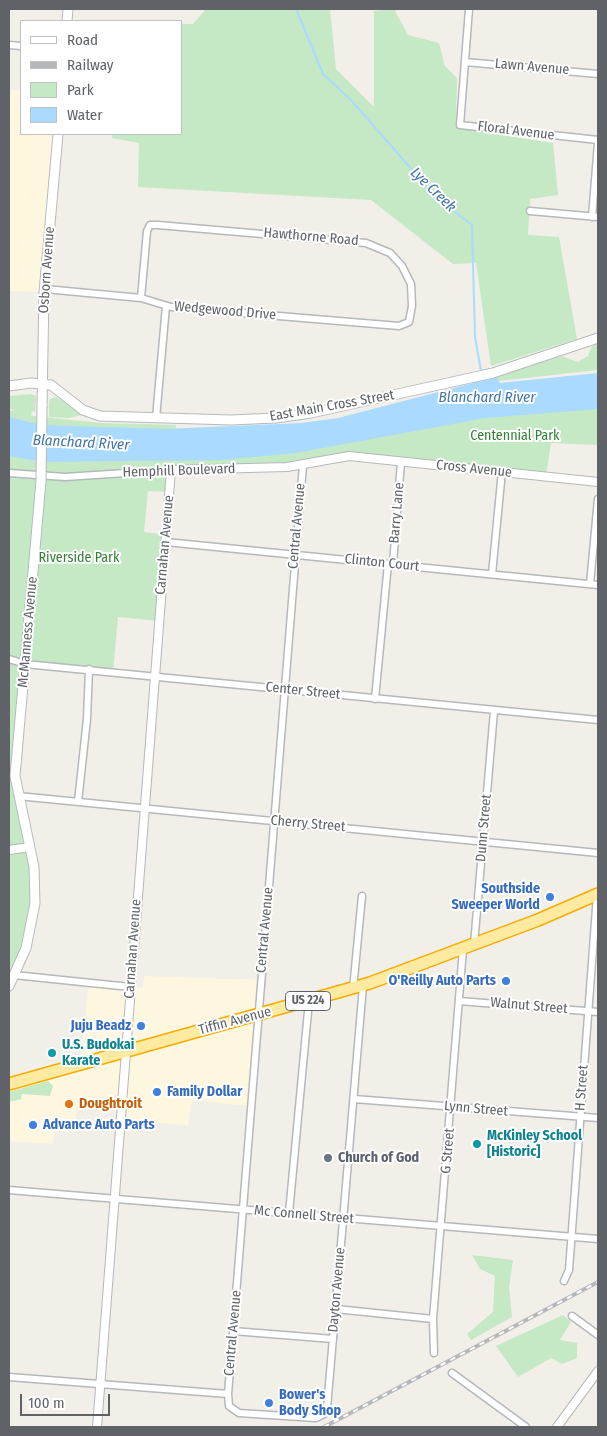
<!DOCTYPE html>
<html>
<head>
<meta charset="utf-8">
<style>
	body { margin:0 }
	#map { position:relative; width:607px; height:1436px; overflow:hidden; background:#f1efe8; font-family:"Fira Sans Condensed",sans-serif }
	canvas { display:block }
	.frame { position:absolute; inset:0; border:10px solid #5f6368; pointer-events:none }
	.legend { position:absolute; left:20px; top:20px; width:162px; height:115px; box-sizing:border-box; background:#fff; border:1px solid #bfc1c3; margin:0; padding:6px 9px; list-style:none; font-size:15px; color:#5f6368 }
	.legend li { display:flex; align-items:center; gap:10px; height:25px }
	.legend b { width:25px; border:1px solid #bfc1c3 }
	.scale { position:absolute; left:20px; top:1394px; width:90px; height:22px; box-sizing:border-box; border:2px solid #5f6368; border-top:0; padding-left:6px; font-size:15px; line-height:18px; white-space:nowrap; color:#5f6368; -webkit-text-stroke:4px #fff; paint-order:stroke }
</style>
</head>
<body>
<div id="map">
<canvas width="607" height="1436"></canvas>
<div class="frame"></div>
<ul class="legend">
<li><b style="height:6px;background:#fff"></b>Road</li>
<li><b style="height:6px;background:#b6b7b8"></b>Railway</li>
<li><b style="height:14px;background:#c5e8c5"></b>Park</li>
<li><b style="height:14px;background:#aadaff"></b>Water</li>
</ul>
<div class="scale">100 m</div>
</div>
<script>
const g = document.querySelector('canvas').getContext('2d');
g.lineJoin = 'round';
function fill(path, color) { g.fillStyle = color; g.fill(path, 'evenodd'); }
const shape = rows => new Path2D(rows.map(r => 'M' + r).join(''));
function stroke(path, color, width, dash) { g.strokeStyle = color; g.lineWidth = width; g.lineCap = dash ? 'butt' : 'round'; g.setLineDash(dash || []); g.stroke(path); }
function write(font, color, halo, rows, align = 'center') {
  g.font = font + ' "Fira Sans Condensed",sans-serif'; g.lineWidth = 4; g.setLineDash([]); g.textBaseline = 'middle'; g.strokeStyle = halo; g.fillStyle = color; for (const [text, x, y, turn = 0] of rows) {
    g.save(); g.translate(x, y); g.rotate((+turn || 0) * Math.PI / 180); g.textAlign = isNaN(turn) ? turn : align; if (halo) g.strokeText(text, 0, 0); g.fillText(text, 0, 0); g.restore();
  }
}
fill(shape([
	[9,89,21,91,21,134,58,134,44,292,9,291],
	[144,976,261,980,250,1106,192,1100,188,1125,120,1120,121,1094,77,1106,75,1132,55,1131,53,1144,9,1141,9,1083,80,1064,89,983,143,988]
]), '#fef7e0');
fill(shape([
	[206,9,330,9,336,69,374,107,374,11,394,9,408,35,439,43,445,66,457,78,456,128,553,143,558,195,530,199,528,235,559,237,577,339,491,366,476,263,453,264,371,200,138,187,139,143,112,138,113,134,181,134,181,24,193,24],
	[598,342,598,370,498,381,494,377,561,356,578,362,588,356,592,346],
	[598,390,598,445,551,443,546,476,349,456,303,465,172,470,170,492,148,491,144,532,166,535,158,621,118,617,113,672,25,664,15,776,26,827,34,912,9,986,9,410,16,411,9,408,9,396,31,394,36,396,35,412,32,411,31,415,33,416,101,423,176,425,174,444],
	[56,397,81,413,82,415,69,418,49,417,49,403,50,399],
	[48,1081,53,1086,50,1096,22,1094,21,1099,9,1102,9,1092],
	[472,1255,513,1260,509,1287,512,1317,471,1340,467,1334,493,1312,495,1276,480,1269],
	[563,1315,571,1322,560,1340,577,1343,577,1358,562,1364,551,1358,518,1377,496,1346]
]), '#c5e8c5');
fill(shape([
	[489,368,500,383,598,373,598,409,485,418,296,453,222,460,43,462,9,456,9,417,41,425,164,429,302,423,338,418,473,383,472,373]
]), '#aadaff');
stroke(shape([
	[296,9,323,74,350,99,436,197,472,225,475,337,481,371]
]), '#aadaff', 2);
const minor = shape([
	[469,9,460,125,598,140],
	[9,45,21,46],
	[465,62,598,74],
	[530,211,598,217],
	[592,217,598,143],
	[45,289,141,298,171,307,399,326,409,322,412,306,411,284,402,266,390,253,366,243,158,225,150,225,147,231,141,298],
	[156,418,166,306],
	[303,465,228,1394,229,1406,239,1413,316,1418,324,1414,327,1408,363,986],
	[9,473,65,477,171,470],
	[166,542,598,585],
	[393,564,401,462],
	[492,574,502,471],
	[590,584,598,499],
	[9,659,25,664,598,720],
	[375,699,388,564],
	[18,796,598,853],
	[78,802,87,719,89,669],
	[474,945,494,711],
	[14,975,130,987],
	[353,989,362,896],
	[459,1001,598,1012],
	[354,1099,598,1118],
	[9,1190,598,1239],
	[289,1213,309,1001],
	[564,1281,569,1270,597,895],
	[336,1309,433,1319],
	[572,1316,598,1335],
	[233,1331,333,1339],
	[434,1353,433,1319,463,949],
	[452,1373,526,1427],
	[9,1377,228,1394]
]);
const tertiary = shape([
	[9,850,30,847],
	[97,1427,171,470,287,467,349,456,598,482],
	[557,1427,598,1371]
]);
const secondary = shape([
	[67,21,68,9],
	[9,386,31,383,51,385,83,410,100,416,231,420,276,418,311,413,493,373,598,338],
	[42,406,44,292,58,134],
	[9,986,26,948,35,903,34,867,15,776,41,481]
]);
const trunk = shape([
	[9,1084,370,983,538,920,598,894]
]);
stroke(minor, '#b5b8bc', 9);
stroke(tertiary, '#b5b8bc', 10);
stroke(secondary, '#b6babf', 11);
stroke(trunk, '#f9ab00', 14);
stroke(minor, '#fff', 6);
stroke(tertiary, '#fff', 8);
stroke(secondary, '#fff', 9);
stroke(trunk, '#feeaa1', 11);
const rail = shape([
	[324,1427,598,1282]
]);
stroke(rail, '#b6b7b8', 4);
stroke(rail, '#fff', 2, [5.5]);
const secondaryBridge = shape([
	[41,481,42,406]
]);
stroke(secondaryBridge, '#b6babf', 11, []);
stroke(secondaryBridge, '#fff', 9);
for (const [x, y, r, color] of [
	[550,897,5,"#3f7fe0"],
	[506,981,5,"#3f7fe0"],
	[141,1026,5,"#3f7fe0"],
	[52,1053,5,"#0f9aa8"],
	[157,1092,5,"#3f7fe0"],
	[69,1104,5,"#e8710a"],
	[33,1125,5,"#3f7fe0"],
	[477,1144,5,"#0f9aa8"],
	[328,1158,5,"#6b7280"],
	[269,1403,5,"#3f7fe0"]
]) { const dot = new Path2D(); dot.arc(x, y, r, 0, 2 * Math.PI); g.fillStyle = color; g.fill(dot); stroke(dot, '#fff', 2); }
for (const [x, y, w] of [
	[308,1001,45]
]) { const box = new Path2D(); box.roundRect(x - w / 2, y - 9.5, w, 19, 4); g.fillStyle = '#fff'; g.fill(box); stroke(box, '#5f6368', 1); }
write('bold 12px', '#5f6368', null, [
	["US 224",308,1001]
]);
write('14px', '#5f6368', '#fff', [
	["Lawn Avenue",532,67,5],
	["Floral Avenue",516,131,7],
	["Hawthorne Road",311,237,5],
	["Osborn Avenue",47,270,-86],
	["Wedgewood Drive",225,311,5],
	["East Main Cross Street",332,406,-10],
	["Cross Avenue",474,469,6],
	["Hemphill Boulevard",179,471,-2],
	["Barry Lane",397,513,-85],
	["Central Avenue",297,526,-85],
	["Carnahan Avenue",165,545,-85],
	["Clinton Court",382,563,6],
	["McManness Avenue",28,632,-85],
	["Center Street",303,691,6],
	["Cherry Street",308,824,5],
	["Dunn Street",484,828,-85],
	["Central Avenue",265,930,-85],
	["Carnahan Avenue",133,949,-86],
	["Walnut Street",529,1006,5],
	["Tiffin Avenue",235,1021,-15],
	["H Street",582,1088,-86],
	["Lynn Street",476,1109,5],
	["G Street",448,1151,-85],
	["Mc Connell Street",304,1215,5],
	["Dayton Avenue",337,1290,-85],
	["Central Avenue",233,1333,-85]
]);
write('14px', '#348238', '#fff', [
	["Centennial Park",515,436],
	["Riverside Park",79,558]
]);
write('bold 14px', '#366cbe', '#fff', [
	["Southside",540,889],
	["Sweeper World",540,905],
	["O'Reilly Auto Parts",496,981],
	["Juju Beadz",131,1026],
	["Family Dollar",167,1092,"left"],
	["Advance Auto Parts",43,1125,"left"],
	["Bower's",279,1395,"left"],
	["Body Shop",279,1411,"left"]
], 'right');
write('bold 14px', '#0d838f', '#fff', [
	["U.S. Budokai",62,1045],
	["Karate",62,1061],
	["McKinley School",487,1136],
	["[Historic]",487,1152]
], 'left');
write('bold 14px', '#c56008', '#fff', [
	["Doughtroit",79,1104]
], 'left');
write('bold 14px', '#5b616d', '#fff', [
	["Church of God",338,1158]
], 'left');
write('italic 15px', '#4174aa', '#fff', [
	["Lye Creek",433,190,44],
	["Blanchard River",487,398],
	["Blanchard River",81,443,3]
]);
</script>
</body>
</html>
